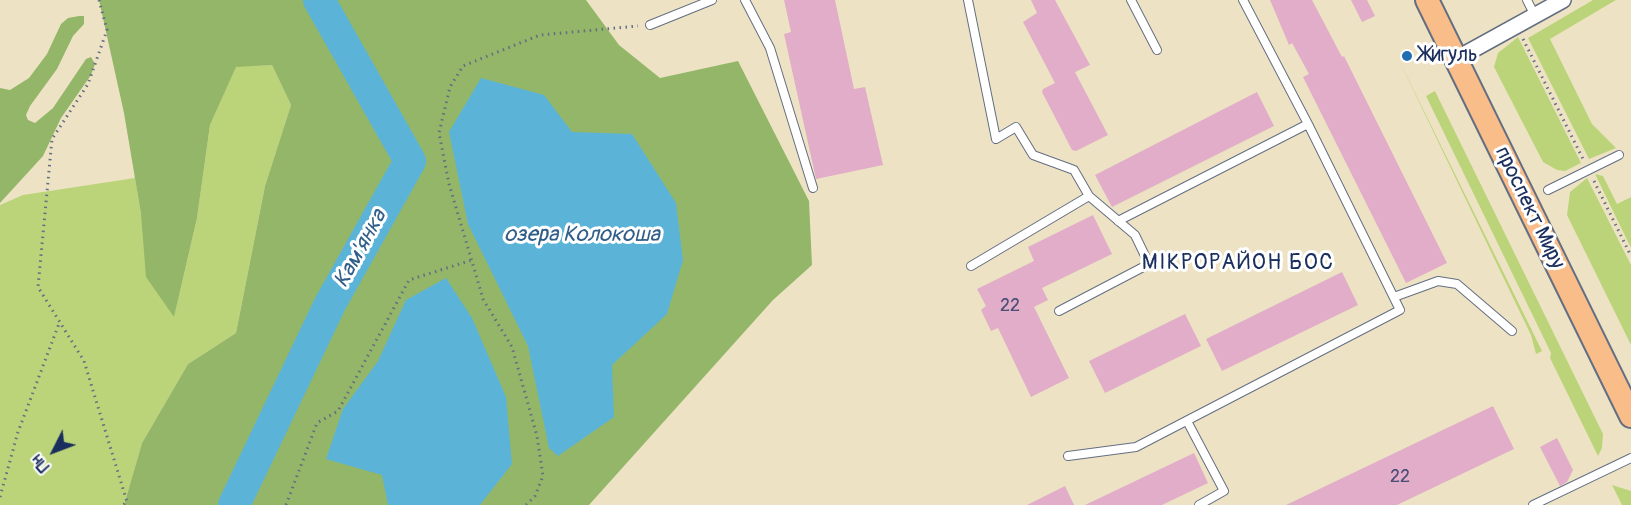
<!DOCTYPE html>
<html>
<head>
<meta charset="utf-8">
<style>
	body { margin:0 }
	#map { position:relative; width:1631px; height:505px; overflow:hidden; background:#ede3c4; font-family:Pangolin,sans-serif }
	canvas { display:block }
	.north { position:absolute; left:24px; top:421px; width:60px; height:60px; -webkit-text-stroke:4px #fff; paint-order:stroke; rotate:228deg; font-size:16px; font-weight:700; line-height:24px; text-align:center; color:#1b2f5e }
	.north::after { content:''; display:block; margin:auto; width:21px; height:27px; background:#1b2f5e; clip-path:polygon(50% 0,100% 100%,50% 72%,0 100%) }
</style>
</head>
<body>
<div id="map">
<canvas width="1631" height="505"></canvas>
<div class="north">Пн</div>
</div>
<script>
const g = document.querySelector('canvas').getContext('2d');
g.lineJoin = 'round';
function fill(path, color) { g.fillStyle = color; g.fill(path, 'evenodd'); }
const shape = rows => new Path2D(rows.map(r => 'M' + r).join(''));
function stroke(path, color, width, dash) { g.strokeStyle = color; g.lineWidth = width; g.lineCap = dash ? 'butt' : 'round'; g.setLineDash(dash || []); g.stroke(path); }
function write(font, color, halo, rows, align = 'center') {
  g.font = font + ' Pangolin,sans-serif'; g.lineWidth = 6; g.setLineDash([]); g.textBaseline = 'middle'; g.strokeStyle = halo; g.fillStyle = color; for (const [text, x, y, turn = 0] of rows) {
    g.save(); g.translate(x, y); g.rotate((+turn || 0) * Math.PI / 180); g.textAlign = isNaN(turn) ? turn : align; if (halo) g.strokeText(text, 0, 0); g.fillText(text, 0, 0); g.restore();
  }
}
fill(shape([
	[1593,0,1616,0,1550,39,1592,124,1616,148,1589,159,1528,38],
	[1518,37,1581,163,1565,171,1557,170,1543,162,1494,67,1498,53],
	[1395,52,1542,351,1536,354,1531,335],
	[272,65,291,105,265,186,236,333,188,364,142,443,124,505,0,505,0,205,23,195,135,178,141,214,174,316,197,218,210,125,236,66],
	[1435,91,1603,434,1602,448,1598,456,1550,358,1551,353,1426,96],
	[1595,174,1603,176,1617,204,1631,197,1631,248],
	[1587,178,1631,265,1631,345,1567,215,1570,192],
	[1612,485,1631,491,1631,505,1622,505]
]), '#bbd479');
fill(shape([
	[99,0,586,0,619,45,660,78,738,61,809,201,812,265,773,300,589,505,124,505,142,443,188,364,236,333,265,186,291,105,272,65,236,67,210,125,197,218,174,317,146,277,141,214,124,113],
	[79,16,84,16,84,24,73,36,57,69,30,106,26,115,28,120,35,123,53,108,86,59,91,57,95,64,91,75,61,118,43,156,0,203,0,88,10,90,29,78,47,54,61,24,68,18]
]), '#94b669');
fill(shape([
	[481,78,544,95,572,132,632,134,676,203,683,260,667,314,612,365,614,417,558,456,549,448,528,346,468,224,449,132],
	[446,278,472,318,506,397,512,464,480,505,388,505,382,475,326,459,343,409,378,361,406,300]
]), '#5bb4d8');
stroke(shape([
	[234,505,330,304,410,161,319,0]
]), '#5bb4d8', 32);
fill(shape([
	[784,0,835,0,854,89,865,87,883,165,816,179,784,34,791,32],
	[1031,0,1055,0,1090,65,1075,72,1108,135,1076,151,1072,150,1042,92,1043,89,1055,83,1023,22,1037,13],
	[1270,0,1312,0,1342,57,1344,56,1447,263,1406,283,1303,77,1309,74,1292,43,1289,45],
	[1351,0,1367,0,1375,16,1362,22],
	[1257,92,1274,126,1112,207,1095,175],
	[1093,215,1112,254,1042,288,1048,300,1034,307,1069,378,1031,397,998,328,991,331,981,310,986,306,977,289,1034,261,1028,247],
	[1342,272,1358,305,1222,371,1206,339],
	[1185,314,1201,346,1105,393,1089,361],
	[1493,406,1514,449,1397,505,1286,505],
	[1557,438,1573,470,1567,482,1560,486,1540,447],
	[1194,453,1208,483,1162,505,1085,505],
	[1065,486,1074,505,1027,505]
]), '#e1adc8');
const service = shape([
	[745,0,770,48,813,188],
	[968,0,996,139,1016,127,1033,155,1074,170,1089,196,971,266],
	[1131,0,1157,50],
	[1527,0,1535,16],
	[650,25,712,0],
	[1548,190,1619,155],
	[1118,221,1308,124,1243,0],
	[1394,297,1438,281,1457,284,1512,331],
	[1059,311,1149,264,1135,235,1089,196],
	[1187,421,1224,491,1199,505],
	[1068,456,1136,447,1400,310,1308,124],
	[1533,505,1631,458]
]);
const minor = shape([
	[1456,59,1563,0]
]);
const primary = shape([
	[1427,0,1631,416]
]);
stroke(service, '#646e82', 10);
stroke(minor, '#646e82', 18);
stroke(primary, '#646e82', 26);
stroke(shape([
	[99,0,107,30,88,84,52,139,38,287,84,361,127,502,123,505],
	[1523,39,1583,159],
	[1594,181,1631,256],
	[0,497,18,432,60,321],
	[286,505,317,423,338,411,409,280,472,260],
	[526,505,535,496,543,476,537,436,512,347,483,299,449,184,439,133,450,87,463,66,540,35,638,26]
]), '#646e82', 3, [1.5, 4.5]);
stroke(service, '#fff', 8);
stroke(minor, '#fff', 15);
stroke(primary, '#f8bd89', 22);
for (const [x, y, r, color] of [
	[1407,56,6,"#1f6fb2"]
]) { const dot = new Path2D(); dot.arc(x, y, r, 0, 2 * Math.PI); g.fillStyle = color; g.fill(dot); stroke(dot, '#fff', 2); }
write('18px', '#4c4e78', null, [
	["22",1010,306],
	["22",1400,477]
]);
write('21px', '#1b2f5e', '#fff', [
	["Жигуль",1419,56]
], 'left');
write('21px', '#1b2f5e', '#fff', [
	["проспект Миру",1529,208,64]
]);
write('italic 22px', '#315e89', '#fff', [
	["озера Колокоша",582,235],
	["Кам'янка",361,249,-61]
]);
g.letterSpacing = '1.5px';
write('22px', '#1b2f5e', '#fff', [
	["МІКРОРАЙОН БОС",1238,263]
]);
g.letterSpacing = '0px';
</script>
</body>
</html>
